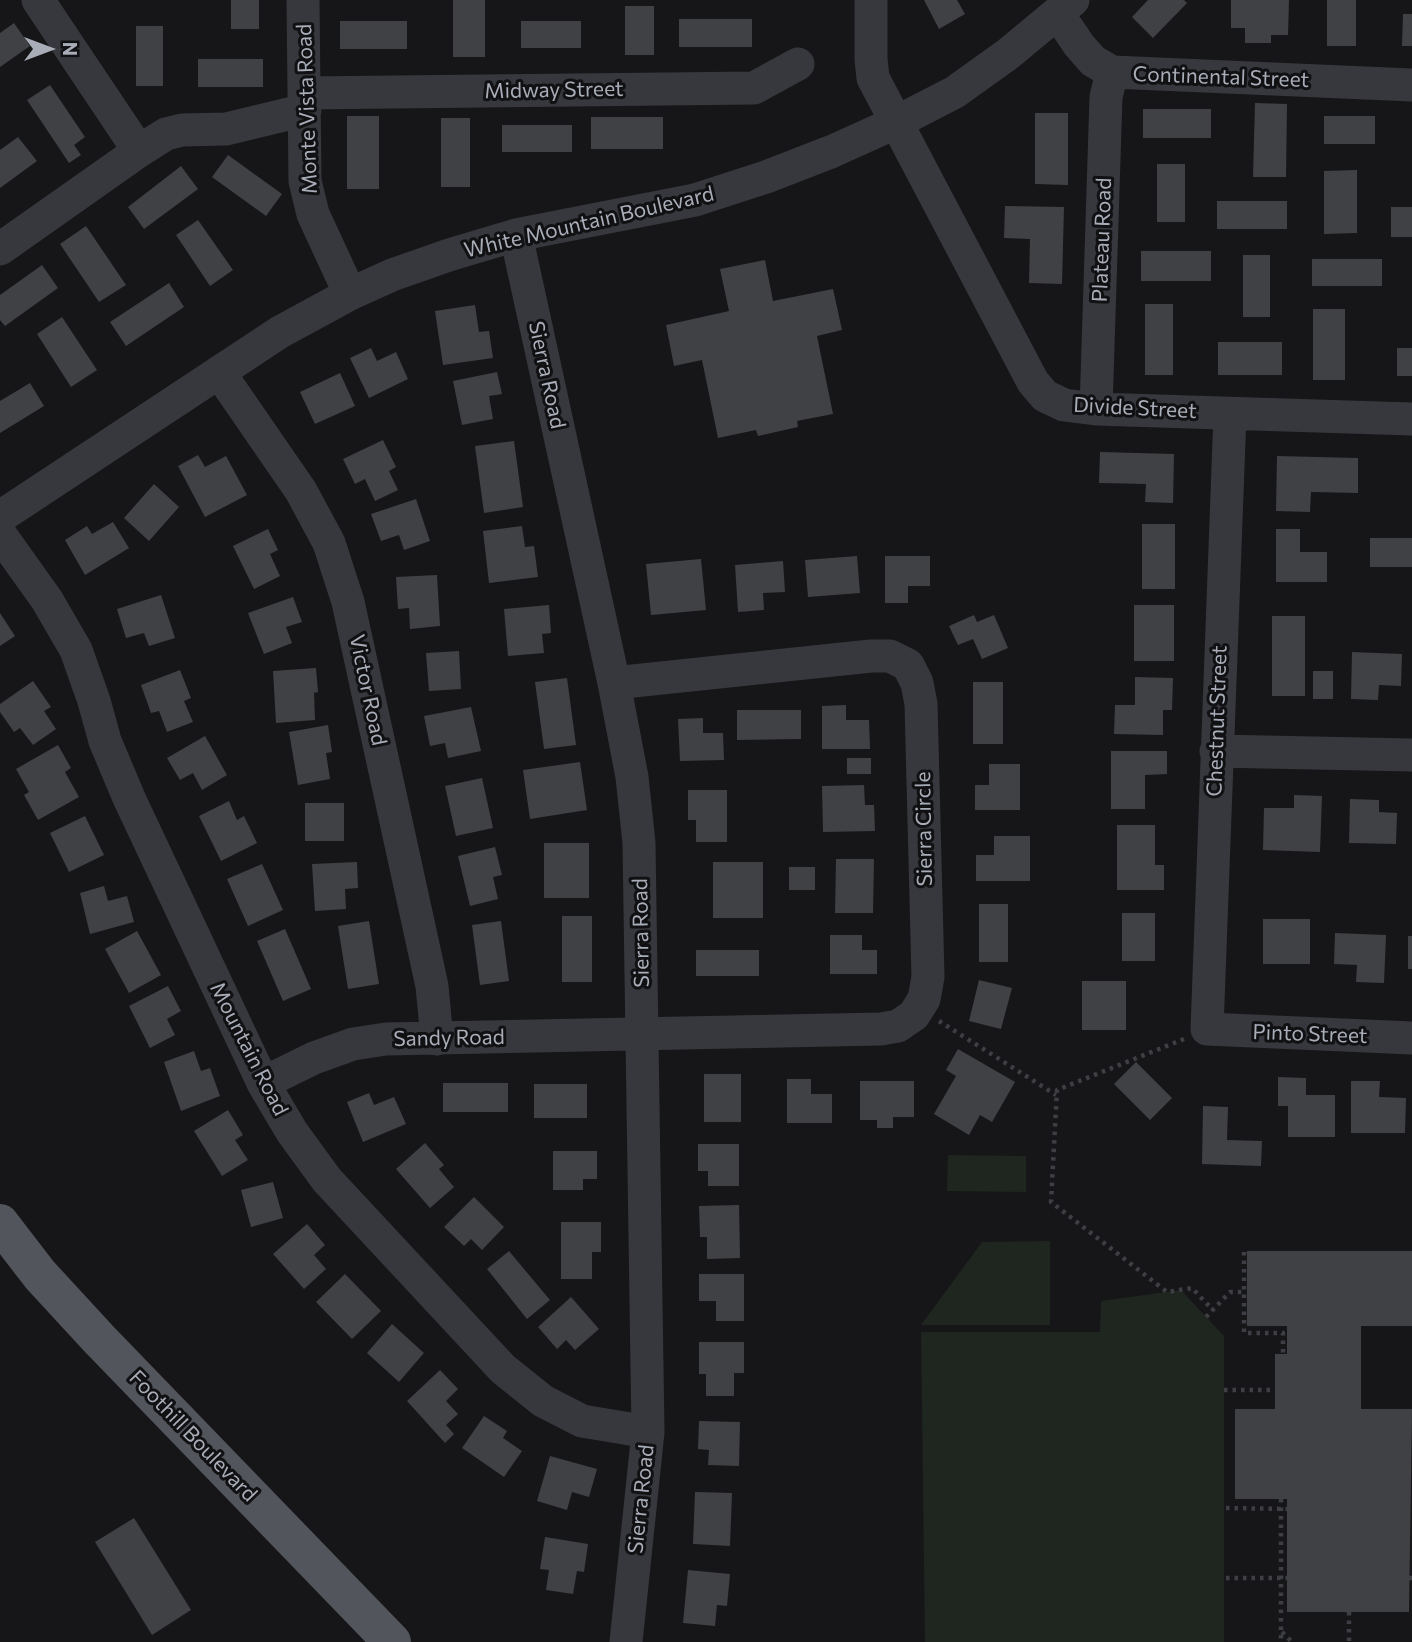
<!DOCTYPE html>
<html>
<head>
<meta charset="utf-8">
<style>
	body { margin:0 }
	#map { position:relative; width:1412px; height:1642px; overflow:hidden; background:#161618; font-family:Commissioner,sans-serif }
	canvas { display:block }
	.north { position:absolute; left:14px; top:14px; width:70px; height:70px; -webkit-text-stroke:5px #111113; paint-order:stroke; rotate:90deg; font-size:19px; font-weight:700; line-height:28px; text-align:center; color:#a8adb8 }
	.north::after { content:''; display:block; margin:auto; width:24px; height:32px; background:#a8adb8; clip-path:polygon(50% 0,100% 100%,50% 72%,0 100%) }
</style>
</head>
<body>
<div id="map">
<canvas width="1412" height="1642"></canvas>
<div class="north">N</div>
</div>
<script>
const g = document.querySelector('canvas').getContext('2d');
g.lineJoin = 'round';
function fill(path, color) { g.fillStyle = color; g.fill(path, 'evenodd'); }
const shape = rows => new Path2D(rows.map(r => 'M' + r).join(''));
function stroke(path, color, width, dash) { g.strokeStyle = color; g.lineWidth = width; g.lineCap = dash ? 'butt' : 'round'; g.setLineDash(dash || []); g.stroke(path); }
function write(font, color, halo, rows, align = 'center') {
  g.font = font + ' Commissioner,sans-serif'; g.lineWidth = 6; g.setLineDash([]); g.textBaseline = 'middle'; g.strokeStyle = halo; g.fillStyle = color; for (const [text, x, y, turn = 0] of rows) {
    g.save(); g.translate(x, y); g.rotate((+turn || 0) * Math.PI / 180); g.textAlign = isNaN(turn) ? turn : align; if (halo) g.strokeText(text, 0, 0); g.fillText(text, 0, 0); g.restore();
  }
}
fill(shape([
	[948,1155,1026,1156,1026,1192,947,1191],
	[1050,1241,1050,1325,921,1325,982,1242],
	[1181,1290,1224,1336,1224,1642,925,1642,921,1332,1100,1332,1101,1301]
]), '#1e261f');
fill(shape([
	[231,0,259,0,259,29,231,29],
	[453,0,485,0,485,57,453,57],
	[924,0,957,0,965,14,939,29],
	[1148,0,1184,0,1187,3,1153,38,1132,17],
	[1231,0,1289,0,1288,35,1271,35,1271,43,1245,43,1245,28,1231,28],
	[1327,0,1356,0,1356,46,1327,46],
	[625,6,654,6,654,55,625,55],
	[1403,14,1412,14,1412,46,1402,46],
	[679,19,752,19,752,47,679,47],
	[340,21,407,21,407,49,340,49],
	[521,21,581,21,581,48,521,48],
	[14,23,30,46,0,67,0,33],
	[136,26,163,26,163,86,136,86],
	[198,59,263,59,263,87,198,87],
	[50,85,85,137,74,145,81,155,69,163,27,100],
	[1255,103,1287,104,1286,177,1253,177],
	[1143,109,1211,109,1211,138,1143,138],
	[1035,113,1068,113,1068,185,1035,184],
	[347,116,379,116,379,189,347,189],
	[1324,116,1375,116,1375,144,1324,144],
	[591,117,663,117,663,149,591,149],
	[441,118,470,118,470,187,441,187],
	[502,125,572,125,572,152,502,152],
	[18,137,37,161,0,188,0,150],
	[228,155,282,194,266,216,212,177],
	[1157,164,1185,164,1185,222,1157,222],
	[181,166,198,189,144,229,128,207],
	[1357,170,1357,233,1324,234,1324,171],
	[1217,201,1287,201,1287,229,1217,229],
	[1005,206,1064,207,1062,284,1029,283,1030,239,1004,238],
	[1391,207,1412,207,1412,237,1391,237],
	[198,220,233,270,210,286,176,235],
	[86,226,126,285,99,302,60,244],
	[1141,251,1211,251,1211,281,1141,281],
	[1243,255,1270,255,1270,317,1243,317],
	[1312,259,1382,259,1382,286,1312,286],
	[765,260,773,301,833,289,842,330,817,336,833,414,797,421,798,427,758,436,756,430,718,438,702,360,674,366,666,325,729,311,720,269],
	[42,265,58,288,5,326,0,320,0,295],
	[169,283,184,307,126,346,110,322],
	[1145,304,1173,304,1173,375,1145,375],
	[475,305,479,332,489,331,493,358,443,365,435,311],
	[1313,309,1345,309,1345,380,1313,380],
	[62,317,97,370,71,387,37,334],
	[1218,342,1282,342,1282,375,1218,375],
	[371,348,377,361,396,352,408,379,369,398,350,358],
	[1397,348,1412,348,1412,376,1397,376],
	[497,372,502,394,489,396,493,419,462,425,453,381],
	[340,373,355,406,315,424,300,392],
	[30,383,44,406,0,433,0,401],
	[383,440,396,467,389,471,398,490,375,501,365,479,355,484,343,459],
	[514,441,523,507,484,513,475,446],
	[1100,452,1174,454,1173,503,1145,502,1146,484,1099,483],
	[198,455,205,467,226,456,247,495,205,517,178,466],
	[1277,456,1358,458,1358,493,1311,492,1310,512,1276,511],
	[154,484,179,507,149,541,124,518],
	[416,499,430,541,404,550,399,535,381,541,371,514],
	[113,522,129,548,85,575,65,540,87,526,92,534],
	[1142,524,1175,524,1175,589,1142,589],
	[522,526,525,547,534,546,538,577,489,583,483,531],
	[268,529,278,550,270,554,280,576,254,589,233,546],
	[1276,529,1300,529,1300,552,1327,552,1327,582,1276,582],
	[1370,538,1412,538,1412,567,1370,567],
	[857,556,860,593,808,597,805,560],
	[885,556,930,556,930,586,908,586,908,603,885,603],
	[701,559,706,610,651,615,646,564],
	[783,561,785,592,763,593,764,610,738,612,735,565],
	[437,575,440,626,410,629,409,608,398,609,396,577],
	[161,595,175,638,149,646,144,633,126,638,117,609],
	[293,597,302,622,286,627,292,643,264,654,248,613],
	[549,605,551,633,542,634,544,653,508,656,504,609],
	[1134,605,1174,605,1174,661,1134,661],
	[0,613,15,636,0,646],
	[974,615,977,622,994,615,1008,648,982,659,973,639,958,645,949,626],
	[1272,616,1305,616,1305,696,1272,696],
	[459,651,461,689,429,691,426,653],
	[1352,652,1402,654,1401,686,1379,685,1378,700,1351,699],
	[316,668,318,692,314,693,315,720,276,723,273,671],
	[180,670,191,698,184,701,193,722,167,732,159,711,151,713,141,685],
	[1313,671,1333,671,1333,699,1313,699],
	[1135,677,1173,678,1172,710,1163,710,1163,735,1114,734,1115,705,1135,705],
	[567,678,576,745,544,749,535,682],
	[33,681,51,707,44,711,56,729,33,745,20,728,14,732,0,712,0,704],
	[973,682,1003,682,1003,744,973,744],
	[846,705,846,720,869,720,870,749,822,749,822,706],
	[471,707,481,751,448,758,445,743,430,746,424,716],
	[737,710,801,710,801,739,737,740],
	[703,718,703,733,723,733,724,760,680,761,678,719],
	[328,725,332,752,326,753,330,779,298,785,289,732],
	[205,736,227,775,202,790,193,773,180,780,167,758],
	[58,745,71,768,65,772,79,797,38,820,24,795,29,792,16,769],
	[1111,751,1167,751,1167,774,1145,775,1145,809,1111,809],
	[847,758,871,758,871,774,847,774],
	[580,762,587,810,530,819,523,770],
	[989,764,1020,764,1020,810,975,810,975,785,989,785],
	[482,778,493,828,456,836,445,786],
	[864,785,865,805,874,805,875,831,823,832,822,786],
	[688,790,727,790,727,842,696,842,696,820,688,820],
	[1294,795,1322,796,1320,852,1263,850,1264,808,1294,808],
	[1350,799,1379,800,1379,812,1397,813,1396,844,1349,843],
	[229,801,237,820,244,816,257,843,221,861,199,816],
	[305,803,344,803,344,841,305,841],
	[85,816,104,855,69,872,50,833],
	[1117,825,1155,825,1155,865,1164,865,1164,890,1117,890],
	[994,836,1030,836,1030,881,976,881,976,855,994,855],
	[544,843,589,843,589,898,544,898],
	[495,847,502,875,493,877,498,899,470,906,458,856],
	[836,859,874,859,873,913,835,913],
	[357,862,358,888,345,889,346,909,315,911,312,864],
	[713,862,763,862,763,918,713,918],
	[262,864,283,910,248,926,227,879],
	[789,867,815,867,815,890,789,890],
	[104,886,108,901,127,896,134,922,90,934,80,893],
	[979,904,1008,904,1008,962,979,962],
	[1122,913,1155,913,1155,961,1122,961],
	[562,916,592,916,592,982,562,982],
	[1263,919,1310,919,1310,964,1263,964],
	[369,921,379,984,348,989,338,926],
	[501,921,509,981,480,985,472,925],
	[285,929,311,989,283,1001,257,941],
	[137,931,161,975,129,993,105,949],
	[1335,933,1386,935,1384,983,1356,982,1357,965,1334,964],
	[830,935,862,935,862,950,877,950,877,974,830,974],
	[1408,936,1412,936,1412,969,1408,969],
	[696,950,759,950,759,976,696,976],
	[979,980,1012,988,1001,1029,969,1021],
	[1082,981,1126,981,1126,1030,1082,1030],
	[168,986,181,1011,167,1019,175,1035,150,1048,129,1006],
	[958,1049,1015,1082,992,1122,980,1115,969,1135,934,1114,956,1076,946,1070],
	[194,1051,201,1071,210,1068,220,1096,181,1111,164,1062],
	[1136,1062,1172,1098,1150,1120,1114,1084],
	[704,1074,741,1074,741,1122,704,1122],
	[1278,1077,1306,1078,1306,1095,1335,1095,1335,1137,1288,1137,1288,1106,1278,1106],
	[787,1079,811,1079,811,1094,832,1094,832,1123,787,1123],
	[860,1081,914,1081,914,1117,893,1117,893,1128,877,1128,877,1120,860,1120],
	[1351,1081,1380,1081,1379,1097,1406,1098,1405,1133,1351,1133],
	[443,1083,508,1083,508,1112,443,1112],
	[534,1084,587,1084,587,1118,534,1118],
	[369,1093,374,1105,394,1097,406,1124,363,1142,347,1102],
	[1203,1106,1228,1107,1227,1140,1262,1141,1261,1166,1202,1164],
	[228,1110,243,1135,235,1140,248,1160,222,1176,194,1131],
	[425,1143,444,1165,439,1169,454,1187,430,1208,396,1169],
	[698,1144,739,1144,739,1186,708,1186,708,1171,698,1171],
	[553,1151,597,1151,597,1179,583,1179,583,1190,553,1190],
	[273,1182,283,1218,251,1227,241,1190],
	[474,1197,504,1227,482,1250,471,1239,464,1246,444,1227],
	[739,1205,740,1258,707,1259,707,1237,700,1237,699,1206],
	[561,1222,601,1222,601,1252,592,1252,592,1279,561,1279],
	[307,1224,325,1245,314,1255,326,1269,304,1289,273,1254],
	[509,1251,550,1300,527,1319,487,1269],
	[1247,1251,1412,1251,1412,1326,1361,1326,1361,1409,1412,1409,1409,1612,1287,1612,1287,1499,1235,1499,1235,1409,1275,1409,1275,1354,1287,1354,1287,1326,1247,1326],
	[345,1274,381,1311,352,1339,316,1302],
	[699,1274,744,1274,744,1321,716,1321,716,1301,699,1301],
	[571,1297,599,1329,575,1350,566,1340,557,1349,538,1327],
	[392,1324,424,1353,399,1382,367,1353],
	[699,1342,744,1342,744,1373,734,1373,734,1396,706,1396,706,1374,699,1374],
	[440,1370,458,1389,446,1401,458,1414,446,1425,454,1434,445,1443,407,1401],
	[484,1416,507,1431,503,1438,522,1451,504,1477,462,1448],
	[699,1421,740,1422,739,1466,708,1465,709,1450,698,1449],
	[550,1456,597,1469,589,1497,572,1492,567,1510,537,1501],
	[695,1492,732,1493,730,1546,693,1544],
	[134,1518,191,1610,152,1635,95,1542],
	[545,1537,588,1544,584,1572,577,1571,573,1594,546,1590,549,1570,540,1569],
	[688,1570,730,1574,727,1606,717,1605,715,1626,683,1623]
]), '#404145');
stroke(shape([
	[939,1021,1056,1095],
	[1184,1039,1057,1090,1051,1202,1167,1292,1192,1288,1213,1310],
	[1244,1252,1244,1333,1283,1333,1283,1354],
	[1206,1317,1230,1292,1244,1292],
	[1224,1390,1275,1390],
	[1281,1499,1281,1642],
	[1226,1508,1287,1509],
	[1226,1578,1287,1578],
	[1409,1578,1412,1578],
	[1349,1612,1349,1642],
	[1282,1632,1292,1642]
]), '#3d3f44', 4.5, [3.5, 5]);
stroke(shape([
	[38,0,139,151],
	[303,0,305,181,313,214,350,294],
	[871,0,871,59,873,78,1033,382,1045,396,1064,405,1096,409,1412,419],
	[1058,14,1079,45,1093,61,1112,72,1412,85],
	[304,93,754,88,798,64],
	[516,235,614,683,632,777,639,843,648,1432,626,1642],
	[0,249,139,151,166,134,182,130,226,129,305,110],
	[219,372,301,491,329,543,348,602,432,986,437,1039],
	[1096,409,1106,97,1112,72],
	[1230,414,1207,1029,1412,1038],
	[0,517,280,332,350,294,392,275,449,255,516,235,695,200,766,177,833,151,897,122,955,92,1008,54,1073,0],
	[0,534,47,600,76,650,94,701,105,741,129,798,263,1083,292,1132,327,1180,503,1369,543,1401,582,1421,648,1432],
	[1216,751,1412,755],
	[263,1083,314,1058,353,1044,386,1039,881,1029,898,1026,914,1015,924,999,928,977,921,704,917,683,908,665,890,656,871,656,614,683]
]), '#37383d', 33);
stroke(shape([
	[0,1223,40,1275,99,1339,392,1642]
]), '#53555c', 38);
write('21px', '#a8adb8', '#111113', [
	["Continental Street",1221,77,2],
	["Midway Street",554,90,-1],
	["Monte Vista Road",307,109,-92],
	["White Mountain Boulevard",589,222,-13],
	["Plateau Road",1102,240,-88],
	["Sierra Road",547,375,78],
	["Divide Street",1135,408,3],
	["Victor Road",368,690,78],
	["Chestnut Street",1217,721,-88],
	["Sierra Circle",924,829,-91],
	["Sierra Road",641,933,-91],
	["Pinto Street",1310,1034,2],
	["Sandy Road",449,1038,-1],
	["Mountain Road",249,1049,63],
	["Foothill Boulevard",193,1436,46],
	["Sierra Road",641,1499,-84]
]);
</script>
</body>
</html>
